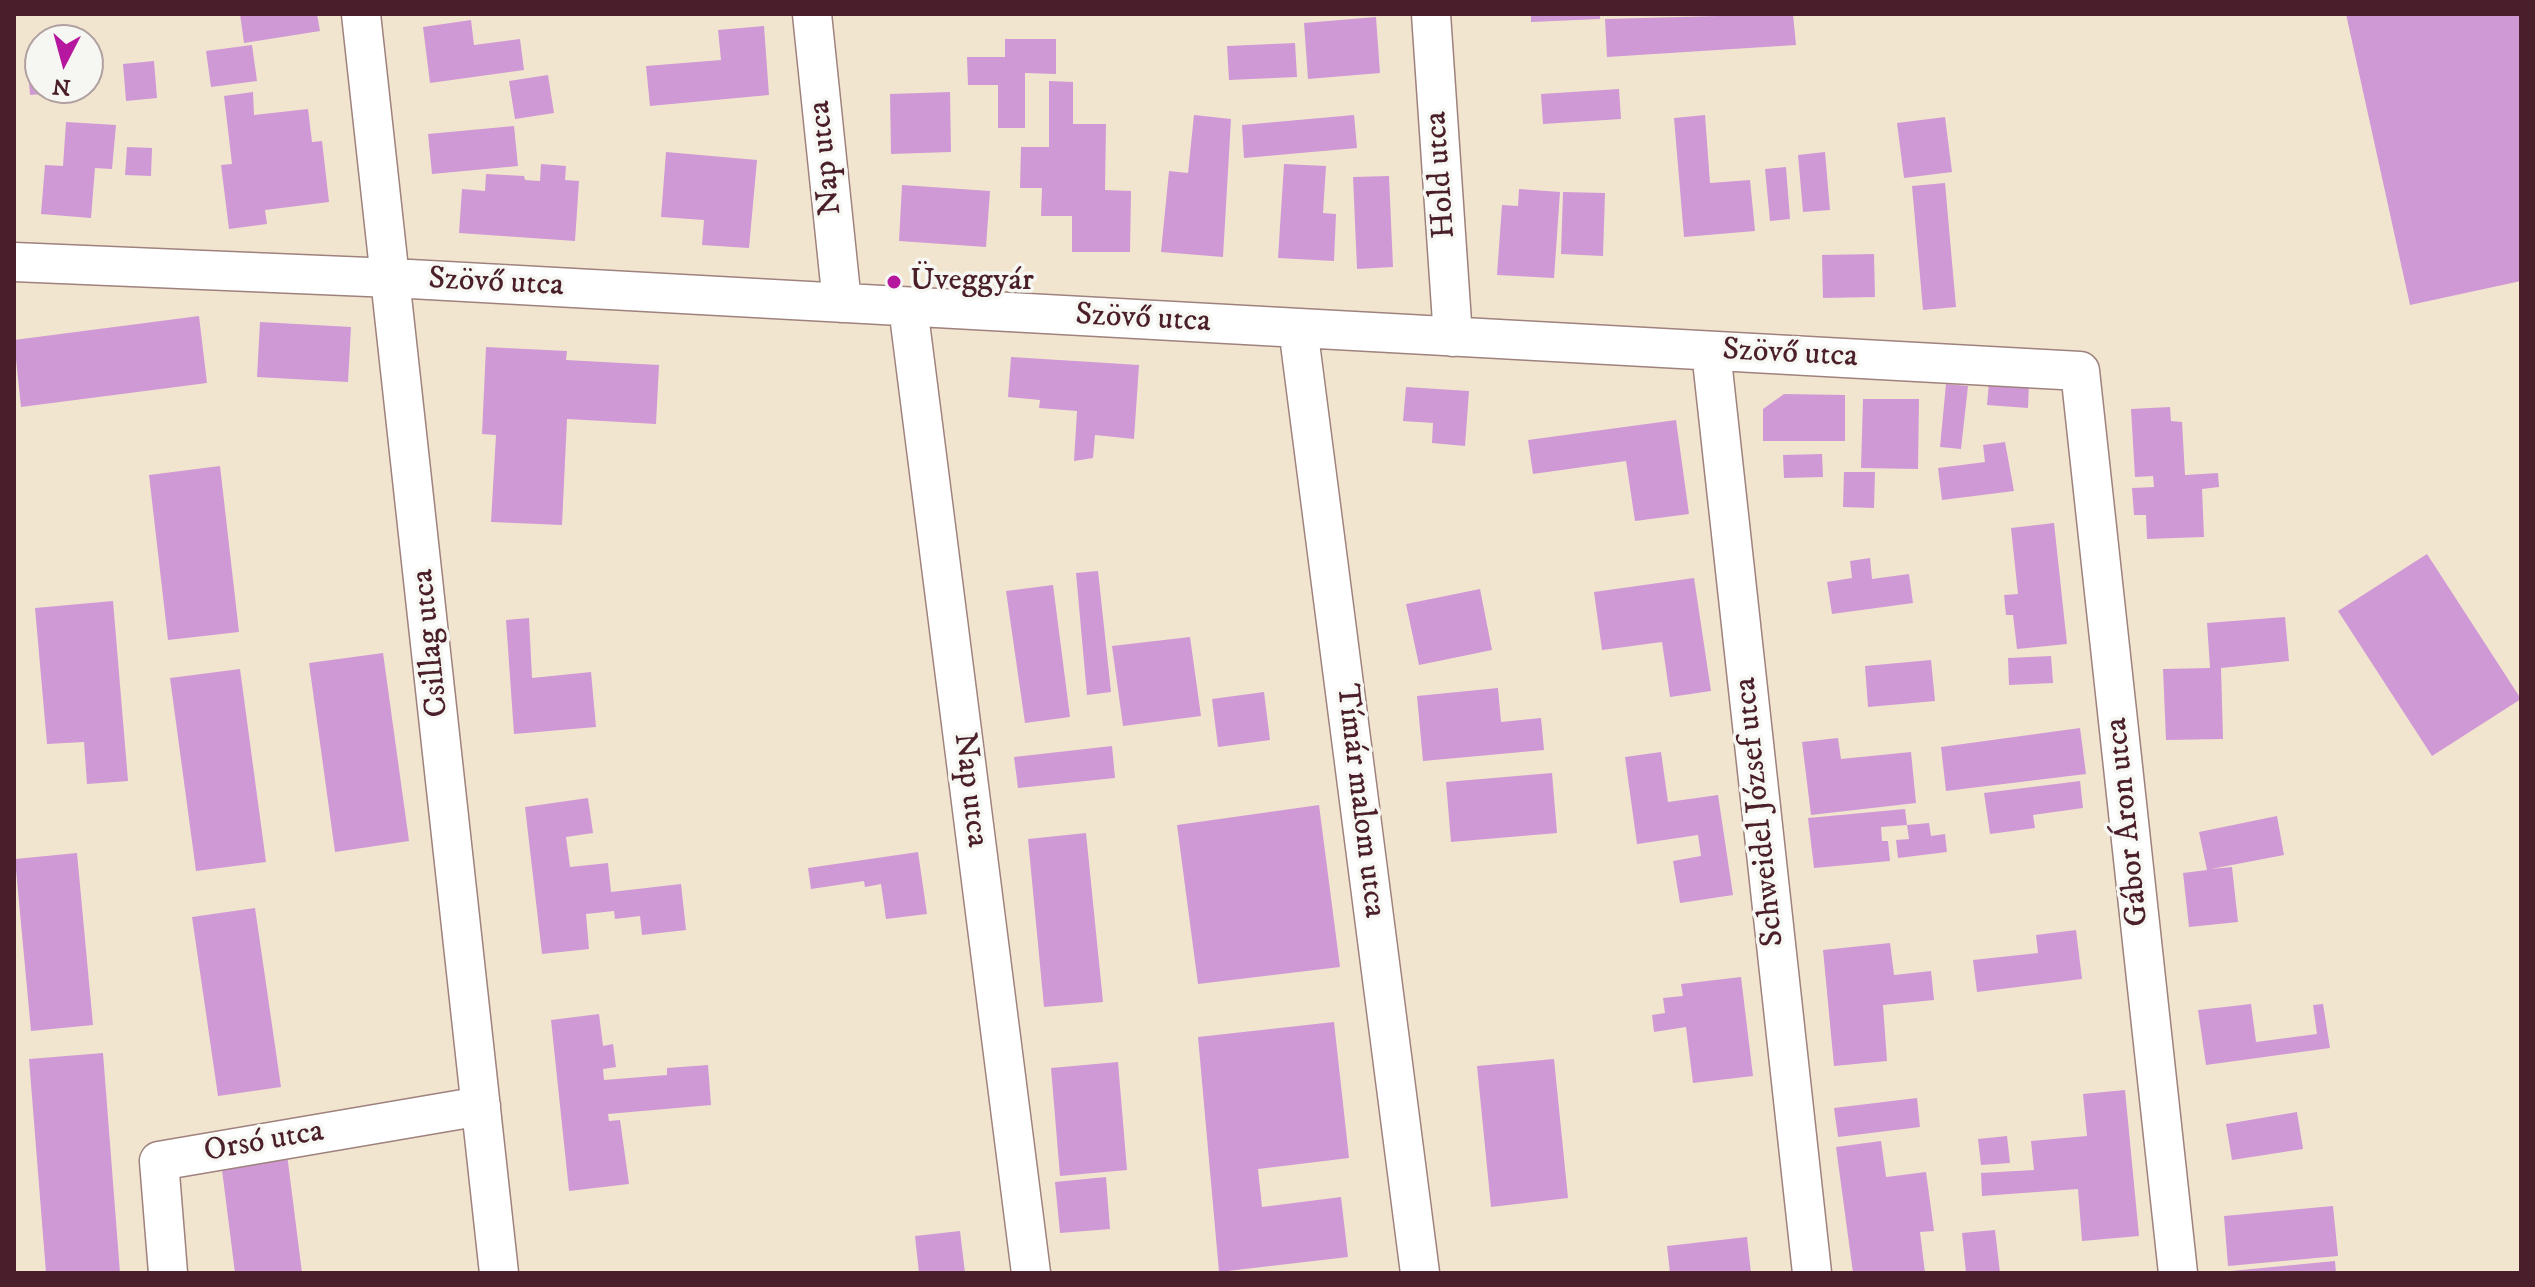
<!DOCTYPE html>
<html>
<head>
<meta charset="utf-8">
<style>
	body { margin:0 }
	#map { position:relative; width:2535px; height:1287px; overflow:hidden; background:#f2e5cf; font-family:"IM FELL DW Pica",serif }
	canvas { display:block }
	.frame { position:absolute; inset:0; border:16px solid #4a1f2b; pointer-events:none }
	.north { position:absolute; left:24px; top:24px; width:80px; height:80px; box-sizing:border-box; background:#f6f6f2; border:2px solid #b1a0a2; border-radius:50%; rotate:186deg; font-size:22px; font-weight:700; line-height:32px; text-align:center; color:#4a1f2b }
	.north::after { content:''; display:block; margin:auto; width:28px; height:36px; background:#b5179e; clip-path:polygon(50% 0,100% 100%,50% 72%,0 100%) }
</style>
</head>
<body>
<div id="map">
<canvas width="2535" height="1287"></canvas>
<div class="frame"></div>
<div class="north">N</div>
</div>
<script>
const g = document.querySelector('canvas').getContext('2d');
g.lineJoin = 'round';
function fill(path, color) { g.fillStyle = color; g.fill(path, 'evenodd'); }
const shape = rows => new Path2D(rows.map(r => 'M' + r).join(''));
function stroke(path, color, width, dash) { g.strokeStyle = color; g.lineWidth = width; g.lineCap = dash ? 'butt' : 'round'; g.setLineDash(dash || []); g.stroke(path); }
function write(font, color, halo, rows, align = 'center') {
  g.font = font + ' "IM FELL DW Pica",serif'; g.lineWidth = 7; g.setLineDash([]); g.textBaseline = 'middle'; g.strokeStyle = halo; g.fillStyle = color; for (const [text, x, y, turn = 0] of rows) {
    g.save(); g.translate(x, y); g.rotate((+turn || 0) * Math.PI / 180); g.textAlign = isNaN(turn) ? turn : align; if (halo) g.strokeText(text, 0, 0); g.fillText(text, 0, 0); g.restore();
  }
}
fill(shape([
	[240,14,317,14,320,31,244,43],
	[1531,14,1600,14,1600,19,1531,22],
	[1793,14,1796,45,1607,57,1605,19],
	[2346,14,2521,14,2521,281,2410,305],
	[1376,17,1380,73,1308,79,1304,23],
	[471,20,474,45,520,39,524,70,430,83,423,27],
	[764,26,769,95,650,106,646,66,721,60,718,30],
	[1005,39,1056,39,1056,74,1025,73,1025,128,998,128,998,85,968,85,967,57,1005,57],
	[1295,43,1297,77,1229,80,1227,46],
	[252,45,257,81,211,87,206,51],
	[154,61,157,98,126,101,123,64],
	[40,70,40,88,66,88,67,92,30,95,28,71],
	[548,75,554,113,515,119,509,81],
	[1049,81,1073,82,1073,124,1106,124,1105,190,1131,191,1130,252,1072,252,1072,216,1041,216,1042,188,1020,188,1021,147,1049,147],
	[1619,89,1621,119,1543,124,1541,94],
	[253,92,254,115,308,109,312,142,322,141,329,202,265,210,267,224,229,229,221,165,232,164,224,96],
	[950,92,951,152,891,154,890,94],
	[1194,115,1231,119,1223,257,1161,252,1169,171,1188,173],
	[1354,115,1357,148,1244,158,1242,125],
	[1705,115,1710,183,1750,180,1755,231,1684,237,1674,118],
	[1945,117,1952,172,1904,178,1897,123],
	[66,122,116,125,112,169,95,168,91,218,41,214,45,165,63,166],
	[514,126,518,166,432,174,428,134],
	[127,147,152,148,151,176,125,175],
	[666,152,757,160,749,248,702,245,704,220,661,217],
	[1825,152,1830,210,1803,212,1798,155],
	[541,164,566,166,565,180,579,181,575,241,459,233,462,189,485,191,486,174,524,176,525,180,540,181],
	[1284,164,1326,166,1323,213,1336,214,1334,261,1278,258],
	[1786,167,1790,219,1770,221,1765,169],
	[1389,176,1393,267,1357,269,1353,177],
	[1945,183,1956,307,1923,310,1912,186],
	[902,185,990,191,986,247,899,241],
	[1519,189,1560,192,1554,278,1497,275,1502,205,1518,206],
	[1563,192,1605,193,1603,256,1561,254],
	[1874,254,1875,297,1823,298,1822,255],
	[199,316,207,383,21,407,14,340],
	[260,322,351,327,348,382,257,377],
	[486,347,567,351,566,360,659,365,656,424,567,419,562,525,491,522,496,435,482,434],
	[1011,357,1139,365,1134,439,1095,435,1093,458,1074,461,1077,411,1039,408,1040,400,1008,397],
	[1989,382,2029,384,2028,408,1987,405],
	[1946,384,1968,386,1961,449,1940,447],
	[1406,387,1469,391,1465,446,1432,443,1433,423,1403,421],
	[1784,394,1845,395,1845,441,1763,441,1763,409],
	[1863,399,1919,399,1918,469,1861,468],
	[2170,407,2171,421,2182,422,2185,475,2218,473,2219,487,2202,489,2204,537,2147,539,2146,515,2134,515,2132,488,2154,487,2153,476,2135,477,2131,409],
	[1676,420,1689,514,1635,521,1626,461,1533,474,1528,440],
	[2005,442,2014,491,1942,500,1938,468,1985,462,1983,445],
	[1822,454,1823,477,1784,478,1783,455],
	[220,466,239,632,168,640,149,475],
	[1844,472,1875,472,1874,508,1843,507],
	[2054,523,2067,644,2017,649,2013,615,2006,615,2004,595,2018,594,2011,528],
	[2427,554,2521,699,2432,756,2338,611],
	[1870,558,1872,579,1909,574,1913,603,1832,614,1827,582,1852,578,1850,561],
	[1098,571,1111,692,1087,695,1076,573],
	[1694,578,1711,691,1670,697,1662,642,1602,650,1594,592],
	[1053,585,1070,717,1025,723,1006,591],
	[1480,589,1492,650,1419,665,1406,604],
	[113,601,128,781,87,784,84,742,47,744,35,608],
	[2285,617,2289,661,2221,668,2223,739,2166,740,2163,669,2210,668,2207,623],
	[529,618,532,678,591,672,596,727,514,734,506,620],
	[1190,637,1201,716,1123,726,1112,646],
	[383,653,409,841,335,852,309,663],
	[2051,656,2053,683,2009,685,2008,658],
	[1931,660,1935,701,1868,707,1865,666],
	[240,669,266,862,196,871,170,678],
	[1498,688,1501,722,1541,718,1544,750,1423,761,1417,696],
	[1264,692,1270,740,1218,747,1212,699],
	[2080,728,2086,774,1946,791,1941,747],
	[1838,738,1841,759,1911,752,1916,803,1811,815,1802,742],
	[1112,746,1115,778,1018,788,1014,757],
	[1661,752,1668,802,1718,795,1733,895,1680,903,1673,861,1701,856,1698,835,1637,844,1625,757],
	[1552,773,1557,833,1451,842,1446,782],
	[2080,781,2083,808,2033,815,2035,828,1990,834,1984,793],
	[588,798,593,833,566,837,570,867,608,863,611,892,681,884,686,930,642,935,640,916,615,919,614,911,586,914,589,949,542,954,525,807],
	[1319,805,1340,967,1198,984,1177,825],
	[1905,809,1907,825,1881,827,1882,841,1888,841,1890,861,1814,868,1808,818],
	[2277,816,2284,855,2211,869,2232,867,2238,922,2189,927,2183,873,2207,870,2199,832],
	[1929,823,1931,836,1945,834,1947,852,1898,858,1896,840,1909,839,1907,825],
	[1086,833,1103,1002,1044,1007,1028,839],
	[918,852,927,914,886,919,881,884,865,887,864,881,811,889,808,868],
	[77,853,93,1025,31,1031,15,859],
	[255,908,281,1087,218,1096,192,917],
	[2076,930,2082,979,1977,992,1973,960,2038,953,2036,935],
	[1890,943,1894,975,1931,971,1934,1000,1883,1005,1887,1061,1834,1066,1823,950],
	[1741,977,1753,1076,1693,1083,1686,1027,1654,1032,1652,1015,1665,1013,1663,998,1683,996,1681,984],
	[2251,1004,2256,1042,2317,1034,2313,1005,2323,1004,2330,1048,2206,1065,2198,1010],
	[599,1014,603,1046,613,1044,616,1067,603,1069,604,1080,667,1075,667,1068,708,1065,711,1105,608,1114,609,1121,620,1120,629,1184,569,1191,551,1020],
	[1334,1022,1349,1158,1258,1169,1262,1207,1341,1197,1348,1257,1219,1272,1198,1037],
	[103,1053,120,1273,46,1273,29,1059],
	[1554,1059,1568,1198,1491,1207,1477,1066],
	[1118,1062,1127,1170,1060,1176,1051,1068],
	[2125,1090,2139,1236,2082,1241,2078,1189,1982,1196,1981,1173,2034,1170,2031,1141,2087,1136,2083,1094],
	[1917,1098,1920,1127,1838,1137,1834,1108],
	[2297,1112,2303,1149,2232,1160,2226,1124],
	[2007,1136,2010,1163,1981,1165,1978,1139],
	[1881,1141,1886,1177,1926,1172,1934,1231,1920,1232,1925,1273,1853,1273,1836,1147],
	[286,1146,302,1273,235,1273,220,1154],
	[1106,1177,1110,1229,1060,1233,1055,1182],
	[2333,1206,2338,1256,2228,1266,2224,1216],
	[1995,1230,2000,1273,1966,1273,1962,1233],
	[960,1231,965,1273,919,1273,915,1236],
	[1747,1237,1751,1273,1670,1273,1667,1246],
	[2335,1261,2336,1273,2231,1273,2231,1271]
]), '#cf99d6');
const minor = shape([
	[361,14,499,1273],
	[812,14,842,303],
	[1431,14,1453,337],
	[14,262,392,278,2080,371,2178,1273],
	[908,307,1031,1273],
	[1298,328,1420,1273],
	[1711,351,1812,1273],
	[168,1273,159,1161,481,1106]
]);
stroke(minor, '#9e827d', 41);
stroke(minor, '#fff', 38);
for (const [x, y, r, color] of [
	[894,282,8,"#b5179e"]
]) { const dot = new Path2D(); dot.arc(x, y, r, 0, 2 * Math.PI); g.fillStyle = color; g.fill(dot); stroke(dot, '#f6f6f2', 3); }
write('32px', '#4a1f2b', '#f6f6f2', [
	["Nap utca",827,158,-96],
	["Hold utca",1442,175,-94],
	["Szövő utca",496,284,3],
	["Szövő utca",1143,320,3],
	["Szövő utca",1790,355,3],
	["Csillag utca",432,643,-96],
	["Nap utca",969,790,83],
	["Tímár malom utca",1359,801,83],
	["Schweidel József utca",1761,812,-96],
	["Gábor Áron utca",2129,822,-96],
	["Orsó utca",264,1143,-10]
]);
write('32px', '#4a1f2b', '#f6f6f2', [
	["Üveggyár",910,282]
], 'left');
</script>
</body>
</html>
